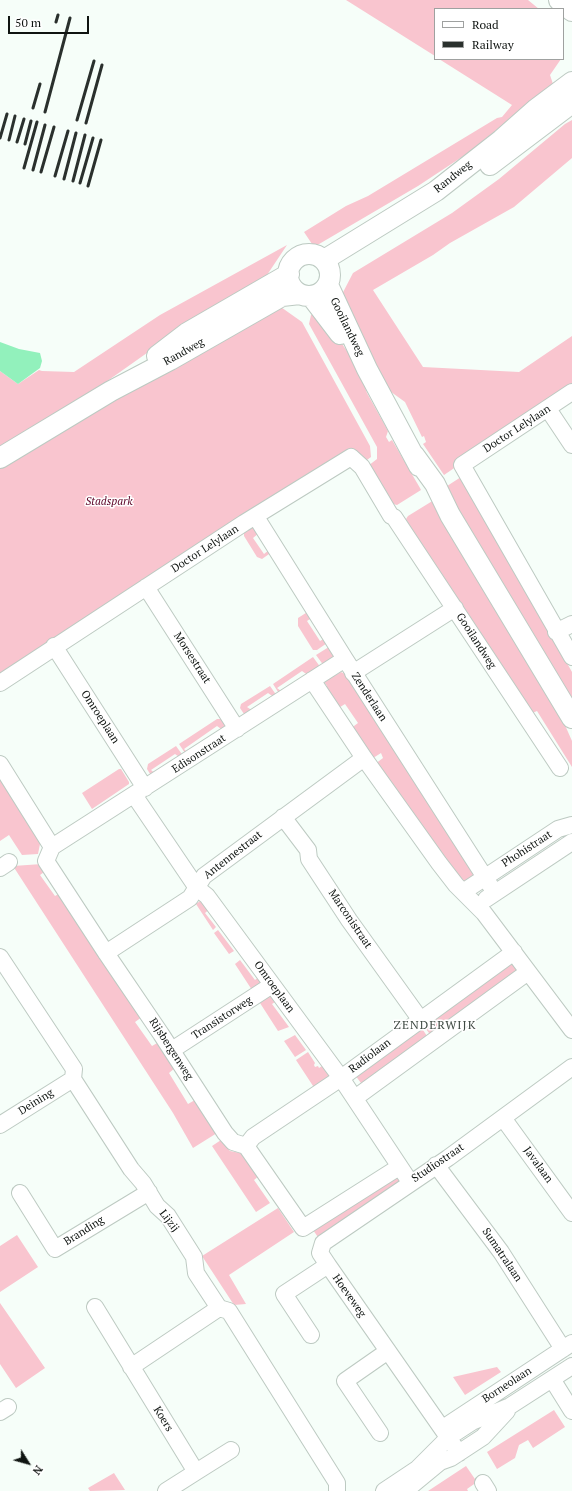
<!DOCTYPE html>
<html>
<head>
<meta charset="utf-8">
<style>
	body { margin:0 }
	#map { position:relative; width:572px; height:1491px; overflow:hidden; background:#f6fef9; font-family:"PT Serif",serif }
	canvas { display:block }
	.legend { position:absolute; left:434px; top:8px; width:130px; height:52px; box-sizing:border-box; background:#fff; border:1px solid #9fa1a0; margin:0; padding:5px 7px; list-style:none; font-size:12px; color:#0f1411 }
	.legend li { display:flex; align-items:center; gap:8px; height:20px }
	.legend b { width:20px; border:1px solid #9fa1a0 }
	.north { position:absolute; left:8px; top:1443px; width:40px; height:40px; -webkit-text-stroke:3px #fff; paint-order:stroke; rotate:127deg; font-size:11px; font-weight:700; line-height:16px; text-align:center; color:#0f1411 }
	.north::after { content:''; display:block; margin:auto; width:14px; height:18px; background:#0f1411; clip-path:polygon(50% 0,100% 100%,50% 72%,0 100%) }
	.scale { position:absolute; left:8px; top:16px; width:81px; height:18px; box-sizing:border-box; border:2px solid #0f1411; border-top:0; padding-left:5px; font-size:12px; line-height:14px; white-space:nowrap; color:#0f1411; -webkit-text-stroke:3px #fff; paint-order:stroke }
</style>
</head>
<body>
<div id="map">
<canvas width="572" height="1491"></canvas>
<ul class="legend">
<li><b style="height:5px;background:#fff"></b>Road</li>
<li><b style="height:5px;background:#2a302d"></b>Railway</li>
</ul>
<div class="north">N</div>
<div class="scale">50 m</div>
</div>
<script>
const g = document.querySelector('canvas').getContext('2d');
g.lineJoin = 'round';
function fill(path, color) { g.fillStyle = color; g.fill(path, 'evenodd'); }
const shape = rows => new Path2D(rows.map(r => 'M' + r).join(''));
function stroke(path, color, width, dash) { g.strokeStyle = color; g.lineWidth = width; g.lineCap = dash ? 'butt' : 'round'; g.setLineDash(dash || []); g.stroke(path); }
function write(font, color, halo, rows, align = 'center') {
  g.font = font + ' "PT Serif",serif'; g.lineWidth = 3; g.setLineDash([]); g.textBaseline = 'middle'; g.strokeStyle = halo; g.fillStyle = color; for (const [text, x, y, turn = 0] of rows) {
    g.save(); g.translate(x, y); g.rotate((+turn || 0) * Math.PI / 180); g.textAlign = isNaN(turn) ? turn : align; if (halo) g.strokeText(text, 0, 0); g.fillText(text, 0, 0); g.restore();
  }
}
fill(shape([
	[346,0,528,0,539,9,435,9,435,56],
	[439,59,561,59,550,75,553,84,468,153,418,186,314,247,304,232,346,206,368,196,497,118,502,117,512,105],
	[572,120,572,158,514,207,450,243,433,255,373,290,423,367,519,372,572,336,572,388,444,475,423,444,426,442,424,436,422,437,405,402,387,389,339,300,353,273,452,213,499,179,565,124],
	[287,245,267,275,178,331,55,418,0,450,0,371,18,384,39,370,42,371,74,372,160,315],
	[278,305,302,322,370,446,371,457,367,460,364,459,0,678,0,465],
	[316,313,329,325,358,367,367,393,388,431,386,437,389,442,392,440,420,488,421,490,397,505,393,504,368,466,377,459,377,447,309,324,311,315],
	[461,477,572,672,572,702,444,488],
	[434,500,557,707,572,741,572,767,537,711,530,714,479,630,408,523,406,519,408,516],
	[253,526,259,533,253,538,264,554,270,549,272,552,262,559,257,557,244,536,244,532],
	[309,611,313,617,307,621,320,641,327,637,330,641,317,650,313,650,298,626,298,618],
	[332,645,336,652,334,659,324,666,316,655],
	[313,657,321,668,309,676,302,671,277,688,281,691,280,695,273,684],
	[341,672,345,674,475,872,473,879,467,882,460,880,375,764,383,758,381,753,370,760,350,729,358,723,345,704,337,709,323,688,327,686,324,682],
	[270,686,277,696,275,698,268,693,247,707,253,711,246,717,240,708,241,704],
	[217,719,222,719,228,728,224,731,217,726,184,749,188,753,187,756,179,744],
	[176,746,184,757,182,759,175,754,151,770,157,775,152,777,147,769,148,764],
	[119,769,121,769,129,782,129,784,92,809,82,793],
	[0,773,39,836,40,844,38,854,22,855,9,835,0,841],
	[42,864,47,870,40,875,55,896,62,892,142,1017,135,1022,152,1046,159,1042,175,1068,169,1073,188,1104,195,1100,217,1133,193,1148,173,1113,13,866],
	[203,899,211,908,205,913,216,927,213,930,196,904],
	[218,930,234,951,229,954,214,933],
	[240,960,255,980,261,975,263,982,252,990,235,964],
	[509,960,519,971,432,1037,423,1025],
	[273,994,278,1000,272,1004,289,1027,278,1031,260,1003],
	[421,1027,429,1039,364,1087,355,1075],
	[295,1035,306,1050,295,1057,284,1041],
	[308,1052,315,1063,314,1065,315,1067,318,1066,319,1068,325,1064,334,1076,315,1089,296,1060],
	[221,1140,230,1151,245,1154,260,1175,254,1180,270,1203,256,1212,212,1146],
	[397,1177,400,1181,320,1240,313,1230],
	[278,1208,294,1232,229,1275,246,1304,234,1305,202,1256],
	[17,1235,38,1267,0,1292,0,1246],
	[0,1303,45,1368,16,1388,0,1364],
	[497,1367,501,1372,465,1395,453,1377],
	[554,1410,565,1427,533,1448,528,1440,519,1445,515,1458,497,1469,487,1452],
	[466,1466,477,1482,467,1489,468,1491,428,1491],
	[114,1473,125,1490,90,1491,88,1488]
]), '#f9c5cf');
fill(shape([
	[0,342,19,349,40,353,42,361,40,368,18,384,0,371]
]), '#92f1bc');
const minor = shape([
	[572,392,462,465,572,657],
	[548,409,572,445],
	[256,517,345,659,495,893],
	[146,587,237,729],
	[556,632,572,624],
	[54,646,145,788],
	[353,673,455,608],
	[312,680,364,758,439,863,456,885,484,913,572,1030],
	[0,683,244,523,351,457,362,467,391,516,394,517,560,768],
	[0,764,52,847,46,861,106,953,161,1034,225,1133,233,1142,246,1146,303,1228,399,1167],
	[134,795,197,888,207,896,341,1078,410,1182],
	[283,817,308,850,309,859,349,920,420,1019],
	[52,847,345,659],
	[0,868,9,862],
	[463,892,558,829,572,825],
	[486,899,572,842],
	[106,953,190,898,204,876,364,758],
	[0,957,74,1069,73,1079,131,1169,143,1183,157,1206,168,1216,194,1257,196,1273,219,1308,229,1311,337,1483,337,1491],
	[172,1050,272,985],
	[355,1098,528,972],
	[503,1118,572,1213],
	[0,1125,73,1079],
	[246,1146,253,1137,341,1078,514,952],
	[436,1165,501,1252,563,1349],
	[20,1193,55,1249,149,1192],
	[328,1265,320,1253,323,1243,448,1158,572,1067],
	[95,1307,196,1472,166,1491],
	[311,1335,284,1294,328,1265,459,1453],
	[131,1367,219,1308],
	[552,1379,572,1411],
	[0,1412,8,1407],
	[443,1428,572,1343],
	[380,1433,345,1381,388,1351],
	[196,1472,231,1450],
	[483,1483,488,1491],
	[384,1491,417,1469,449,1437,472,1422,510,1406,572,1366],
	[405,1491,440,1462,451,1458,483,1437,507,1411]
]);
const major = shape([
	[559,0,572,11],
	[490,165,572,103],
	'288 275a21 21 0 1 1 42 0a21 21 0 1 1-42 0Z',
	[324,260,436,191,501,140,536,109,572,82],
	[328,285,367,369,419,466],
	[311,296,340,334],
	[157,356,187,333,289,274],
	[414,455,435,484,450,515,572,718],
	[0,458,111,391,170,360,282,296,300,294]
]);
stroke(minor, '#bdcac2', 18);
stroke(major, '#bdcac2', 22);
stroke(minor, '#fff', 16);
stroke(major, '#fff', 20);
stroke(shape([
	[56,22,58,15],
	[33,108,40,84],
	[45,112,70,18],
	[77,120,94,61],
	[86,123,102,65],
	[0,138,7,114],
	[9,140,15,116],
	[17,142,24,119],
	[25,144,31,121],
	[24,168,37,122],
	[33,170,45,125],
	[41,172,54,127],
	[55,176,68,131],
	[64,179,76,133],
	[73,181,85,135],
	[80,183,93,138],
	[88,186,101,140]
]), '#2a302d', 3);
write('11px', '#0f1411', '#fff', [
	["Randweg",453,177,-38],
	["Gooilandweg",347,327,64],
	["Randweg",184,352,-29],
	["Doctor Lelylaan",517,429,-33],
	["Doctor Lelylaan",205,549,-33],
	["Gooilandweg",476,641,57],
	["Morsestraat",192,658,57],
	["Zenderlaan",369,697,57],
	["Omroeplaan",100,717,57],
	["Edisonstraat",199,754,-33],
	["Phohistraat",527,849,-33],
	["Antennestraat",233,855,-38],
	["Marconistraat",350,919,56],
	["Omroeplaan",274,987,54],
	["Transistorweg",222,1018,-33],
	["Rijsbergenweg",171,1049,57],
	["Radiolaan",370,1056,-37],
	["Deining",36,1102,-32],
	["Studiostraat",438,1163,-34],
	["Javalaan",538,1165,54],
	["Lijzij",169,1221,52],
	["Branding",84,1231,-32],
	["Sumatralaan",502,1255,56],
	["Hoeveweg",349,1296,55],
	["Borneolaan",507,1385,-33],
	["Koers",163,1419,58]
]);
write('italic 11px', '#5b0326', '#fff', [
	["Stadspark",109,502]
]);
g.letterSpacing = '1px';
write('12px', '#3f4a43', '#fff', [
	["ZENDERWIJK",435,1026]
]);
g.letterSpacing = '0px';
</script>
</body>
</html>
